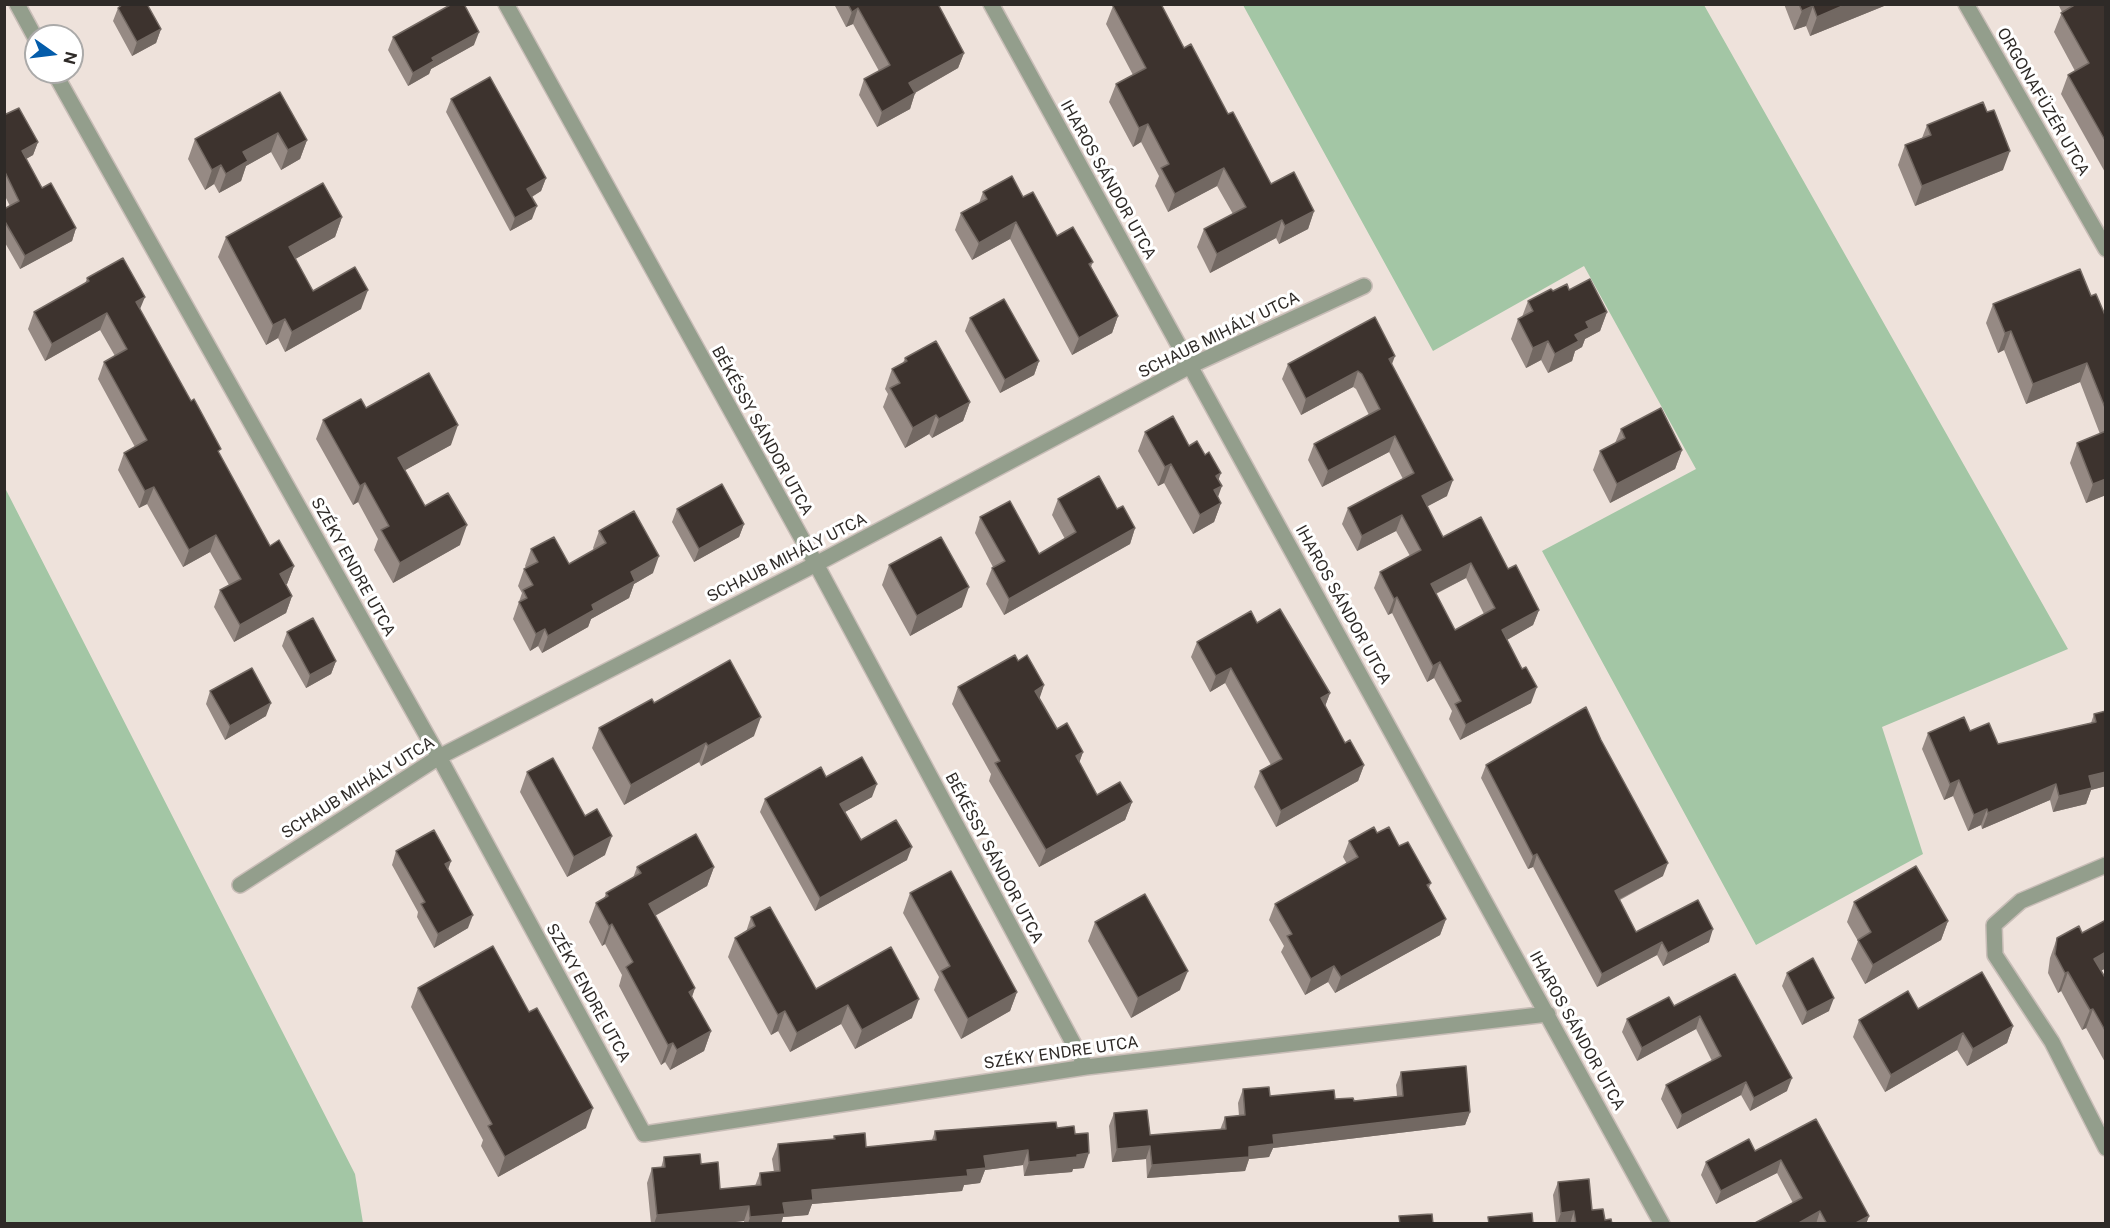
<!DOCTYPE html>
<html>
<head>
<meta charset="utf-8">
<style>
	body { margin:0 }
	#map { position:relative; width:2110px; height:1228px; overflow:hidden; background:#eee2db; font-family:"Public Sans",sans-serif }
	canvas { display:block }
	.frame { position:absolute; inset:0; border:6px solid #2e2a27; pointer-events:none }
	.north { position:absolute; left:24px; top:24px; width:60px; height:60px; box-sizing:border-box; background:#fff; border:2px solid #abaaa9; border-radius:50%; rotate:104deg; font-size:16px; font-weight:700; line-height:24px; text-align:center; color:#2e2a27 }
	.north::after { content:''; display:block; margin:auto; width:21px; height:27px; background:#045caa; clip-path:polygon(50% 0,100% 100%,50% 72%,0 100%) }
</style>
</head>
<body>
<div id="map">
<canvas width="2110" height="1228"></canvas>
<div class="frame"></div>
<div class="north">N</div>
</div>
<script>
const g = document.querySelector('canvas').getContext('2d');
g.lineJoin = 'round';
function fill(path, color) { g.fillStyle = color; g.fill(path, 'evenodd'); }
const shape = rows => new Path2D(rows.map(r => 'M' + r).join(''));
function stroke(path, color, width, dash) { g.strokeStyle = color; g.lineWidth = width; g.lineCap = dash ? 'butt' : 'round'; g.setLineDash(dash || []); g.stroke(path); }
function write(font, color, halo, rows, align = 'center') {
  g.font = font + ' "Public Sans",sans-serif'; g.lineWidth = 6; g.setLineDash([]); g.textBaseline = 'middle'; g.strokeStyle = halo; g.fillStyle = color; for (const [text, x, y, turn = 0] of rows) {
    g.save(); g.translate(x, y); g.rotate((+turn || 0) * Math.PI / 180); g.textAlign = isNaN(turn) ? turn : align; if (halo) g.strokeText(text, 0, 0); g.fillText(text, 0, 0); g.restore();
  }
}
fill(shape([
	[1243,5,1704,5,2068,649,1882,727,1923,854,1756,945,1542,551,1696,469,1584,266,1433,351],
	[4,486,355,1174,363,1223,5,1223]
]), '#a3c6a5');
const street = shape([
	[17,4,36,39],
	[506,4,816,564,1086,1067],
	[991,4,1662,1224],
	[1966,4,2106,249],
	[54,72,439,757,644,1134,1086,1067,1548,1014],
	[2106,865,2021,901,1994,925,1995,955,2052,1042,2106,1148],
	[240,885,439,757,816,564,1190,366,1364,286]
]);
stroke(street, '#c8bdb7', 18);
stroke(street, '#939e8c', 15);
fill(shape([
	[834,4,939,4,938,6,964,53,958,68,915,93,910,109,877,127,859,95,864,79,879,71,853,24,846,27],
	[1784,4,1885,4,1884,6,1810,36,1806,26,1794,30],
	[2058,4,2106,4,2106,174,2061,94,2068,75,2075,71,2054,32,2062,12],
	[1113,6,1184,48,1228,114,1271,184,1314,211,1308,229,1279,244,1276,238,1210,273,1197,247,1204,229,1233,214,1217,186,1168,212,1155,186,1159,176,1141,142,1133,147,1109,102,1116,84,1133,75,1106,24],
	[118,8,161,29,156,43,132,56,113,21],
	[393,37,474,45,431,69,429,74,408,86,388,50],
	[280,92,307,140,300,159,281,170,271,152,246,166,241,181,219,193,214,184,205,190,188,159,195,139],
	[451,99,546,178,541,191,532,197,532,219,510,231,446,112],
	[4,115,38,142,33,155,26,159,42,188,76,228,72,241,20,269,4,241,4,209,10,206,4,194],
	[1927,125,2003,170,1915,206,1898,165,1905,145,1922,138],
	[983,192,1023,197,1057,236,1093,262,1091,267,1118,316,1112,333,1072,355,1010,239,972,260,955,230,961,213,979,203],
	[342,217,335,237,295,259,313,291,361,309,285,352,278,338,266,345,218,257,226,237],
	[87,278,140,309,270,546,294,566,287,584,286,584,292,596,286,613,234,642,214,607,220,590,229,585,210,552,183,567,147,504,139,508,118,470,124,453,135,447,98,379,104,362,115,356,100,330,45,361,28,329,34,312,85,284],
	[1569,290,1607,312,1600,331,1585,339,1582,347,1575,351,1572,361,1548,373,1541,360,1526,368,1511,339,1518,319,1522,317,1528,301,1553,291],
	[2091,296,2105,315,2106,315,2106,495,2086,503,2070,463,2077,443,2100,434,2080,382,2026,404,2004,350,1998,353,1986,323,1993,304],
	[970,318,1039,361,1034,375,1000,393,965,331],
	[905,358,970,402,963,421,932,438,929,434,905,448,883,407,888,394,885,389,892,369,903,363],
	[1288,364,1392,365,1447,496,1427,506,1443,537,1508,569,1539,610,1533,625,1507,640,1531,703,1460,740,1449,719,1452,711,1434,678,1427,682,1392,613,1388,615,1374,588,1380,572,1410,556,1396,531,1357,551,1342,524,1348,508,1403,479,1389,452,1322,487,1308,460,1314,444,1369,415,1356,389,1353,387,1301,415,1282,379],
	[1466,578,1484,614,1455,630,1436,594],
	[366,408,451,445,405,470,425,506,460,545,393,583,374,550,378,539,358,502,353,505,316,439,323,420],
	[1621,429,1682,450,1675,469,1610,503,1593,470,1600,451,1615,443],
	[1145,432,1189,446,1219,480,1218,497,1221,503,1214,522,1193,534,1164,483,1158,486,1138,451],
	[1058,499,1117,509,1135,528,1130,544,1004,615,986,584,992,568,993,567,975,533,980,517,1039,554,1065,539,1052,515],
	[677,509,744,524,739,537,694,562,672,522],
	[599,531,653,573,634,584,629,598,591,619,588,627,542,653,538,646,530,651,513,619,522,593,518,586,524,569,526,568,525,566,531,549,569,564,594,550,593,548],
	[889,565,962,607,910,636,882,585],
	[1257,623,1330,693,1325,706,1345,743,1364,765,1358,781,1276,827,1254,787,1260,771,1271,765,1225,683,1210,692,1191,657,1197,642],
	[287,632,336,661,331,674,306,688,282,646],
	[1018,661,1044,685,1039,698,1057,729,1083,752,1079,762,1097,795,1132,802,1125,820,1039,867,989,781,991,774,952,704,958,687],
	[210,691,266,716,225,740,206,704],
	[654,703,754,736,701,766,699,762,624,805,592,748,599,728],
	[2106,711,2106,786,2091,790,2086,804,2053,812,2050,800,1982,829,1981,825,1968,831,1953,796,1944,800,1922,749,1928,733,1998,744,2091,723,2094,714],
	[1486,765,1663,876,1620,900,1636,932,1709,942,1663,966,1657,955,1597,987,1533,867,1528,869,1481,778],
	[527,772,585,816,605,855,567,877,520,792],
	[826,777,872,797,845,812,861,840,907,860,815,911,760,812,765,799],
	[1377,833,1399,846,1431,883,1429,888,1446,919,1440,935,1335,993,1328,982,1305,995,1281,952,1284,946,1269,920,1275,904,1347,864,1343,857,1349,841],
	[396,851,451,861,448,870,468,928,434,948,417,917,418,912,392,865],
	[637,867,714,867,707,886,655,916,695,988,692,997,711,1031,704,1051,670,1070,665,1062,661,1065,619,986,622,975,605,944,602,946,589,922,596,903,604,899,606,893,633,878],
	[910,893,1017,992,1010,1011,961,1039,934,990,939,977,903,913],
	[1854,902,1948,921,1941,940,1865,984,1851,959,1858,941,1847,922],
	[751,917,816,989,912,1018,855,1049,841,1024,790,1052,778,1031,771,1035,728,957,735,938,746,932],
	[1095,922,1180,990,1131,1018,1088,941],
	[2057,938,2106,968,2101,971,2106,979,2106,1064,2086,1028,2082,1030,2061,991,2058,993,2048,973,2050,958],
	[1787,973,1829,1011,1802,1025,1782,986],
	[1735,974,1787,1091,1750,1111,1741,1095,1677,1129,1661,1099,1666,1085,1712,1061,1696,1029,1637,1061,1622,1032,1627,1019,1674,1006],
	[418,988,586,1128,498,1177,481,1146,483,1140,411,1007],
	[1859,1020,2013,1026,2007,1043,1967,1066,1957,1050,1885,1092,1853,1037],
	[1401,1072,1470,1112,1465,1125,1273,1148,1269,1157,1249,1159,1245,1171,1147,1178,1146,1159,1112,1162,1109,1126,1114,1113,1150,1135,1220,1130,1225,1117,1239,1116,1238,1103,1243,1089,1270,1096,1354,1101,1397,1096,1396,1085],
	[1816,1119,1869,1216,1866,1224,1753,1224,1793,1203,1777,1173,1716,1204,1701,1175,1706,1162,1755,1151],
	[1057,1128,1075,1134,1084,1168,1073,1169,1072,1172,1024,1176,1023,1165,985,1170,980,1183,964,1185,962,1191,812,1204,808,1215,783,1217,781,1224,744,1224,744,1221,717,1224,651,1224,647,1183,652,1168,661,1168,664,1157,701,1164,720,1189,755,1186,760,1173,774,1172,772,1159,778,1144,833,1139,834,1136,866,1147,932,1140,935,1131],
	[1558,1182,1605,1220,1612,1224,1556,1224,1553,1195]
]), '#968a84');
fill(shape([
	[1847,4,1885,4,1884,6,1810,36,1817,17],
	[1813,6,1806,26,1794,30,1802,11],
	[858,8,853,24,846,27,852,12],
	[161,29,156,43,132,56,137,42],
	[479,32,474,45,431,69,429,74,408,86,413,73,432,58],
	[964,53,958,68,904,99,909,83],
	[915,93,910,109,877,127,882,112],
	[1148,124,1141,142,1133,147,1139,128],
	[278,133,271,152,246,166,241,181,219,193,226,174,243,152],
	[307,140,300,159,281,170,288,150],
	[38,142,33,155,17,164,22,151],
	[2010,151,2003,170,1915,206,1922,186],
	[221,165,214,184,205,190,212,170],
	[1224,168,1217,186,1168,212,1175,194],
	[546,178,541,191,523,202,527,189],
	[537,206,532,219,510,231,515,218],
	[1314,211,1308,229,1279,244,1285,226],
	[342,217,335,237,281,267,289,247],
	[1282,220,1276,238,1210,273,1217,254],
	[1016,222,1010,239,972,260,979,243],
	[76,228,72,241,20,269,25,256],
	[368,290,361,309,285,352,292,332],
	[145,297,138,314,136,302],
	[1607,312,1600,331,1585,339,1582,347,1575,351,1572,361,1548,373,1555,354,1575,335,1586,322],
	[107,313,100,330,45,361,52,344],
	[1118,316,1112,333,1072,355,1079,338],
	[285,319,278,338,266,345,273,325],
	[2011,331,2004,350,1998,353,2005,333],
	[1548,341,1541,360,1526,368,1533,348],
	[1395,356,1389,372,1389,359],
	[1039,361,1034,375,1000,393,1005,380],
	[2087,363,2080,382,2026,404,2033,384],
	[1358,371,1353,387,1301,415,1306,399],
	[970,402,963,421,932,438,939,419],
	[936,415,929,434,905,448,913,428],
	[458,425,451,445,391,478,398,458],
	[1395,436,1389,452,1322,487,1328,471],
	[1682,450,1675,469,1610,503,1617,484],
	[1171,464,1164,483,1158,486,1165,467],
	[1221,473,1215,489,1222,486,1215,505,1207,509,1216,476],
	[2106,479,2106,495,2086,503,2093,484],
	[1453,480,1447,496,1417,512,1422,496],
	[365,483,358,502,353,505,360,486],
	[154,487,147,504,139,508,145,491],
	[1221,503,1214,522,1193,534,1200,515],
	[1402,515,1396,531,1357,551,1362,536],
	[744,524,739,537,694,562,699,549],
	[467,525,460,545,393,583,400,563],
	[1135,528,1130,544,1004,615,1009,599],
	[216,535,210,552,183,567,189,550],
	[659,556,653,573,634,584,629,598,591,619,588,627,542,653,548,636,592,605,631,572],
	[1471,563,1466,578,1425,599,1431,584],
	[294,566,287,584,274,591,280,574],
	[969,587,962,607,910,636,917,616],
	[292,596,286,613,234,642,240,625],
	[1397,597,1392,613,1388,615,1394,599],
	[1539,610,1533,625,1496,646,1502,630],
	[545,629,538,646,530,651,536,634],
	[336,661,331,674,306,688,310,675],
	[1440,662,1434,678,1427,682,1433,666],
	[1231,668,1225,683,1210,692,1216,676],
	[1044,685,1038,703,1035,691],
	[1537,687,1531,703,1460,740,1466,725],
	[1330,693,1324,709,1321,698],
	[271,703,266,716,225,740,230,726],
	[761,717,754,736,701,766,708,746],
	[706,743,699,762,624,805,631,785],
	[1083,752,1077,769,1076,756],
	[1364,765,1358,781,1276,827,1281,811],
	[2106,772,2106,786,2091,790,2086,804,2053,812,2059,796,2089,776],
	[1959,780,1953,796,1944,800,1950,784],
	[877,784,872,797,836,817,840,804],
	[2056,784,2050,800,1982,829,1988,813],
	[1132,802,1125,820,1039,867,1046,850],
	[1987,809,1981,825,1968,831,1974,815],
	[612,836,605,855,567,877,574,857],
	[912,847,907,860,815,911,820,898],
	[1537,854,1533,867,1528,869,1533,856],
	[451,861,446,874,445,864],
	[1668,863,1663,876,1610,904,1615,891],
	[714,867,707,886,642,923,649,904],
	[473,915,468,928,434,948,438,934],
	[1446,919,1440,935,1335,993,1341,977],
	[1948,921,1941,940,1865,984,1873,965],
	[612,924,605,944,602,946,609,926],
	[1713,929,1709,942,1663,966,1668,953],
	[1662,942,1657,955,1597,987,1602,974],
	[2106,952,2106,968,2087,978,2094,959],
	[1334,966,1328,982,1305,995,1311,979],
	[1188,971,1180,990,1131,1018,1138,998],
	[2068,972,2061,991,2058,993,2065,973],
	[695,988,688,1007,689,992],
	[1017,992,1010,1011,961,1039,968,1019],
	[1834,998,1829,1011,1802,1025,1807,1012],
	[919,999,912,1018,855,1049,862,1030],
	[848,1005,841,1024,790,1052,797,1033],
	[2093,1009,2086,1028,2082,1030,2090,1010],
	[785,1011,778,1031,771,1035,778,1015],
	[1700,1016,1696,1029,1637,1061,1642,1048],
	[2013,1026,2007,1043,1967,1066,1973,1049],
	[711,1031,704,1051,670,1070,677,1050],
	[1963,1033,1957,1050,1885,1092,1891,1075],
	[673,1043,665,1062,661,1065,668,1045],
	[1792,1078,1787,1091,1750,1111,1754,1098],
	[1746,1082,1741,1095,1677,1129,1682,1115],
	[593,1108,586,1128,498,1177,505,1157],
	[1470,1112,1465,1125,1273,1148,1269,1157,1249,1159,1245,1171,1147,1178,1152,1165,1249,1147,1273,1135],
	[1150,1146,1146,1159,1112,1162,1117,1149],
	[1028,1150,1023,1165,985,1170,980,1183,964,1185,962,1191,812,1204,808,1215,783,1217,781,1224,748,1224,750,1217,812,1190,967,1170,984,1156],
	[1089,1153,1084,1168,1073,1169,1072,1172,1024,1176,1029,1162],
	[1781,1160,1777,1173,1716,1204,1721,1191],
	[749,1206,744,1221,717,1224,654,1224,657,1215],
	[1574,1211,1570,1224,1557,1224,1561,1213],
	[1820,1211,1816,1224,1797,1224],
	[1869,1216,1866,1224,1854,1224]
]), '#726862');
const building = shape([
	[123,4,147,4,161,29,137,42,118,8,123,4],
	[452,4,464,4,479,32,432,58,434,61,413,73,393,37,452,4],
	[848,4,938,4,964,53,909,83,915,93,882,112,864,79,890,65,858,8,852,12,848,4],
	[1115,4,1161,4,1184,48,1191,44,1228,114,1233,112,1271,184,1294,172,1314,211,1285,226,1282,220,1217,254,1204,229,1246,207,1224,168,1175,194,1161,168,1169,164,1148,124,1139,128,1116,84,1146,68,1113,6,1115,4],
	[1799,4,1847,4,1817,17,1813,6,1802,11,1799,4],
	[2106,4,2106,142,2068,75,2089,63,2061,13,2076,4,2106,4],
	[490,77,546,178,527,189,537,206,515,218,451,99,490,77],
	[280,92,307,140,288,150,278,133,243,152,248,161,226,174,221,165,212,170,195,139,280,92],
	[1983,102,1987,112,1994,110,2010,151,1922,186,1905,145,1931,135,1927,125,1983,102],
	[19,108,38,142,22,151,42,188,51,183,76,228,25,256,4,220,4,209,19,201,4,170,4,115,19,108],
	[1012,176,1023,197,1033,192,1057,236,1073,227,1093,262,1089,264,1118,316,1079,338,1016,222,979,243,961,213,987,199,983,192,1012,176],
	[323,183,342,217,289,247,313,291,355,267,368,290,292,332,285,319,273,325,226,237,323,183],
	[123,258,145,297,136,302,191,401,194,399,221,449,218,451,270,546,279,540,294,566,280,574,292,596,240,625,220,590,241,579,216,535,189,550,154,487,145,491,124,453,147,440,104,362,127,349,107,313,52,344,34,312,89,281,87,278,123,258],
	[2080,269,2091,296,2096,294,2105,315,2106,315,2106,410,2087,363,2033,384,2011,331,2005,333,1993,304,2080,269],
	[1590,279,1607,312,1586,322,1589,328,1575,335,1579,341,1555,354,1548,341,1533,348,1518,319,1533,311,1528,301,1551,289,1553,291,1567,284,1569,290,1590,279],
	[1004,299,1039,361,1005,380,970,318,1004,299],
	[1375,317,1395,356,1389,359,1453,480,1422,496,1443,537,1481,517,1508,569,1516,565,1539,610,1502,630,1522,669,1526,667,1537,687,1466,725,1455,704,1461,701,1440,662,1433,666,1397,597,1394,599,1380,572,1421,550,1402,515,1362,536,1348,508,1414,473,1395,436,1328,471,1314,444,1380,409,1362,374,1358,371,1306,399,1288,364,1375,317],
	[1471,563,1495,608,1455,630,1431,584,1471,563],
	[936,341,970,402,939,419,936,415,913,428,890,388,900,383,892,369,907,361,905,358,936,341],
	[429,373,458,425,398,458,425,506,448,493,467,525,400,563,381,530,389,526,365,483,360,486,323,420,361,399,366,408,429,373],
	[1661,408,1682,450,1617,484,1600,451,1625,438,1621,429,1661,408],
	[1173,416,1189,446,1197,441,1205,455,1209,452,1221,473,1216,476,1222,486,1214,490,1221,503,1200,515,1171,464,1165,467,1145,432,1173,416],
	[2106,431,2106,479,2093,484,2077,443,2106,431],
	[1099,476,1117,509,1123,506,1135,528,1009,599,992,568,1005,561,980,517,1010,501,1039,554,1076,532,1058,499,1099,476],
	[722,484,744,524,699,549,677,509,722,484],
	[634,511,659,556,631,572,635,581,592,605,594,610,548,636,545,629,536,634,519,602,527,598,523,590,533,585,524,569,538,562,531,549,554,537,569,564,606,543,599,531,634,511],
	[941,537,969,587,917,616,889,565,941,537],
	[1280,609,1330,693,1321,698,1345,743,1350,740,1364,765,1281,811,1260,771,1282,759,1231,668,1216,676,1197,642,1251,611,1257,623,1280,609],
	[313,618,336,661,310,675,287,632,313,618],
	[1015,655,1018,661,1027,655,1044,685,1035,691,1057,729,1067,723,1083,752,1076,756,1097,795,1120,782,1132,802,1046,850,995,763,1000,761,958,687,1015,655],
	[730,660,761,717,708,746,706,743,631,785,599,728,652,699,654,703,730,660],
	[252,668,271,703,230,726,210,691,252,668],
	[1586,707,1601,740,1668,863,1615,891,1636,932,1698,900,1713,929,1668,953,1662,942,1602,974,1537,854,1533,856,1486,765,1586,707],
	[2106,711,2106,772,2089,776,2092,788,2059,796,2056,784,1988,813,1987,809,1974,815,1959,780,1950,784,1928,733,1964,717,1970,731,1989,723,1998,744,2096,722,2094,714,2106,711],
	[862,757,877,784,840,804,861,840,896,820,912,847,820,898,765,799,821,767,826,777,862,757],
	[553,758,585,816,597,809,612,836,574,857,527,772,553,758],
	[1374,827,1377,833,1389,827,1399,846,1408,842,1431,883,1427,885,1446,919,1341,977,1334,966,1311,979,1287,936,1292,934,1275,904,1358,857,1349,841,1374,827],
	[434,830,451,861,445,864,473,915,438,934,421,904,425,902,396,851,434,830],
	[696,834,714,867,649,904,695,988,689,992,711,1031,677,1050,673,1043,668,1045,626,967,633,962,612,924,609,926,596,903,608,896,606,893,641,873,637,867,696,834],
	[1916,866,1948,921,1873,965,1858,940,1871,932,1854,902,1916,866],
	[951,871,1017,992,968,1019,941,971,950,966,910,893,951,871],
	[1145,894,1188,971,1138,998,1095,922,1145,894],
	[770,907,816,989,891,947,919,999,862,1030,848,1005,797,1033,785,1011,778,1015,735,938,755,926,751,917,770,907],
	[2106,920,2106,952,2094,959,2106,979,2106,1032,2093,1009,2090,1010,2068,972,2065,973,2055,954,2057,938,2079,926,2082,933,2106,920],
	[493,946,529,1012,537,1008,593,1108,505,1157,488,1126,492,1124,418,988,493,946],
	[1813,958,1834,998,1807,1012,1787,973,1813,958],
	[1982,972,2013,1026,1973,1049,1963,1033,1891,1075,1859,1020,1908,991,1918,1009,1982,972],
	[1735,974,1792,1078,1754,1098,1746,1082,1682,1115,1666,1085,1721,1056,1700,1016,1642,1048,1627,1019,1669,997,1674,1006,1735,974],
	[1466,1066,1470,1112,1273,1135,1274,1144,1249,1147,1249,1157,1152,1165,1150,1146,1117,1149,1114,1113,1147,1110,1150,1135,1226,1129,1225,1117,1245,1115,1243,1089,1269,1087,1270,1096,1334,1090,1335,1099,1353,1098,1354,1101,1403,1096,1401,1072,1466,1066],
	[1816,1119,1869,1216,1854,1224,1827,1224,1820,1211,1797,1224,1753,1224,1802,1198,1781,1160,1721,1191,1706,1162,1749,1139,1755,1151,1816,1119],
	[1056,1122,1057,1128,1074,1126,1075,1134,1088,1133,1089,1153,1077,1155,1077,1157,1029,1162,1028,1150,984,1156,986,1168,967,1170,968,1176,812,1190,813,1200,783,1203,785,1214,750,1217,749,1206,657,1215,652,1168,665,1167,664,1157,700,1154,701,1164,718,1162,720,1189,761,1185,760,1173,780,1171,778,1144,835,1139,834,1136,865,1133,866,1147,936,1140,935,1131,1056,1122],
	[1589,1179,1592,1210,1603,1209,1605,1220,1611,1219,1612,1224,1576,1224,1574,1211,1561,1213,1558,1182,1589,1179],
	[1532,1213,1533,1224,1489,1224,1488,1217,1532,1213],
	[1432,1214,1433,1224,1400,1224,1399,1216,1432,1214]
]);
fill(building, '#3d332e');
stroke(building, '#726862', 1.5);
write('16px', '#2e2a27', '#fff', [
	["ORGONAFÜZÉR UTCA",2043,102,60],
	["IHAROS SÁNDOR UTCA",1108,180,61],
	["SCHAUB MIHÁLY UTCA",1219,335,-26],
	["BÉKÉSSY SÁNDOR UTCA",762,431,61],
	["SCHAUB MIHÁLY UTCA",787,558,-27],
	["SZÉKY ENDRE UTCA",353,567,61],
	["IHAROS SÁNDOR UTCA",1343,605,61],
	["SCHAUB MIHÁLY UTCA",358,788,-32],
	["BÉKÉSSY SÁNDOR UTCA",994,858,62],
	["SZÉKY ENDRE UTCA",588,993,61],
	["IHAROS SÁNDOR UTCA",1577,1031,61],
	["SZÉKY ENDRE UTCA",1061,1053,-8]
]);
</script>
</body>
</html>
